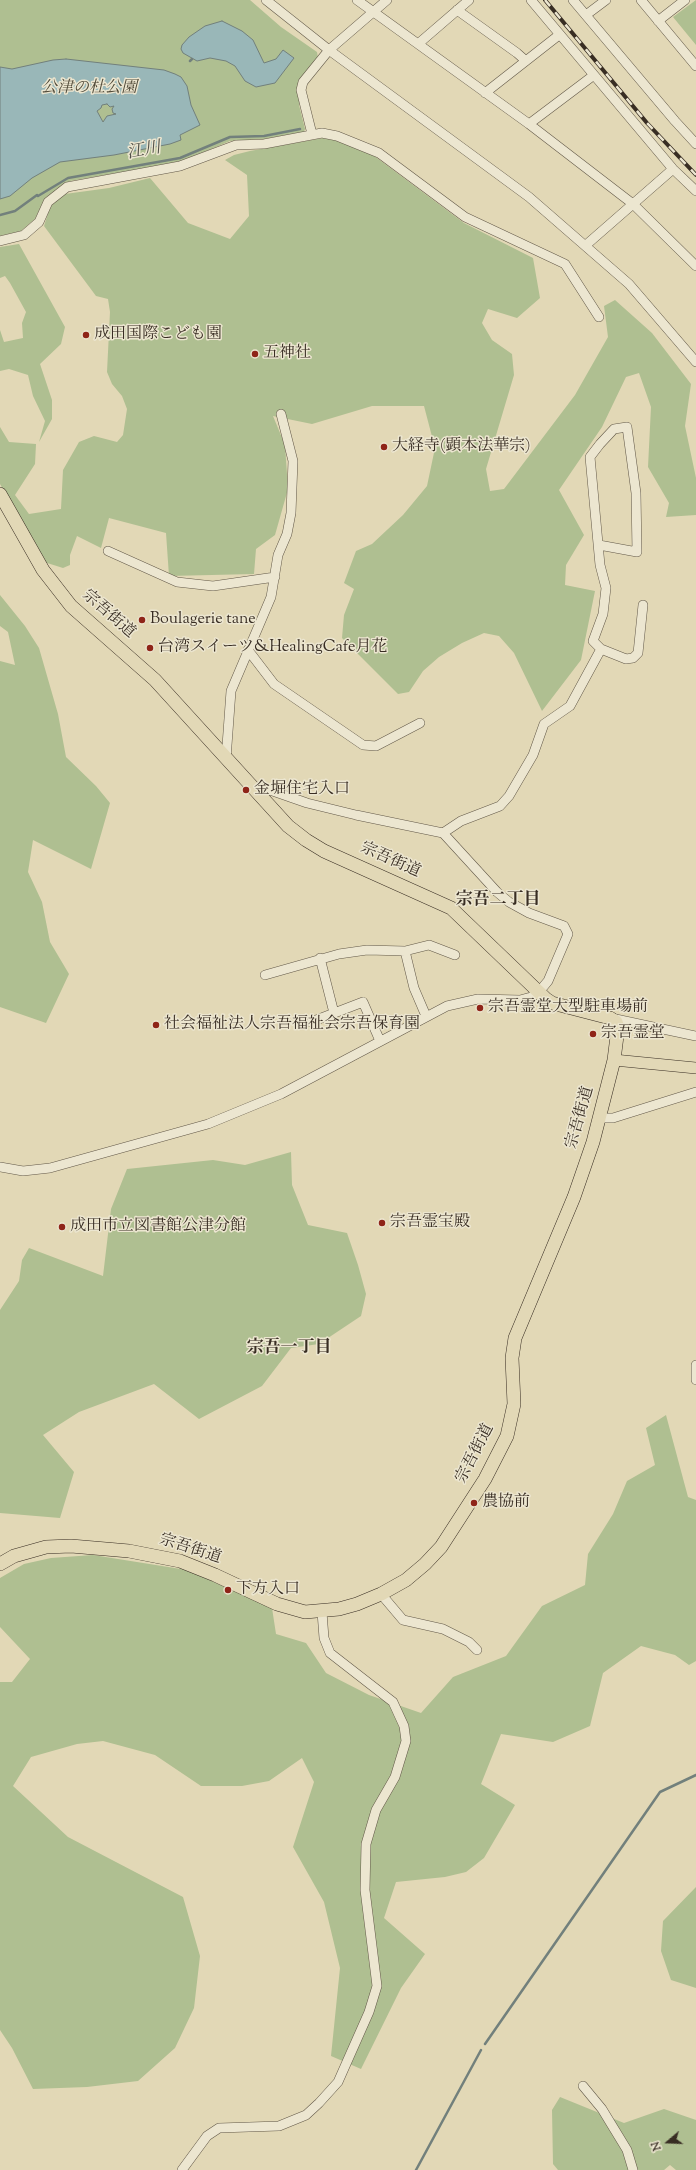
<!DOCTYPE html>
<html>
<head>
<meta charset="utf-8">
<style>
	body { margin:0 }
	#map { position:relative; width:696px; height:2170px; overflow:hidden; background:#e2d8b6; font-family:"Sorts Mill Goudy",serif }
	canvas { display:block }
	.north { position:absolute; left:648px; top:2122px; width:40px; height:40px; -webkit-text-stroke:3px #ece6d0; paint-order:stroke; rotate:251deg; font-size:11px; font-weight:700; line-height:16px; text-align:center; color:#382d23 }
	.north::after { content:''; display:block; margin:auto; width:14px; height:18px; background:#382d23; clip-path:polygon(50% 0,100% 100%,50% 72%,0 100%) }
</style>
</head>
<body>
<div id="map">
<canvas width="696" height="2170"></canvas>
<div class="north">N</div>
</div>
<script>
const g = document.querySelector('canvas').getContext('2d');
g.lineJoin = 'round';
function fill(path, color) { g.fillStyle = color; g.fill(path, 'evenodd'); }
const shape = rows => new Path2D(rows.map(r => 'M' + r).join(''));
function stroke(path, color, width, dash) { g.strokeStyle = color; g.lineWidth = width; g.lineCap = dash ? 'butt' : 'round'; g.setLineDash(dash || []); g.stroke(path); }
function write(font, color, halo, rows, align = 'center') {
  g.font = font + ' "Sorts Mill Goudy","Noto Serif JP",serif'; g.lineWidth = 3; g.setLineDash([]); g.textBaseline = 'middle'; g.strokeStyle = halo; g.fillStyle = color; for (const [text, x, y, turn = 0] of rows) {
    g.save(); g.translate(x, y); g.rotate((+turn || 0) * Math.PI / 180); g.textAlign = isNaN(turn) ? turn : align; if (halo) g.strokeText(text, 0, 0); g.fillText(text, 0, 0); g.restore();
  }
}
fill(shape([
	[0,0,250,0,281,27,317,52,318,58,298,85,301,101,299,105,305,129,304,132,265,139,230,141,181,162,70,181,45,198,35,219,21,231,0,236],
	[696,0,696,45,673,17],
	[323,138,335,140,373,155,464,223,533,258,540,298,517,318,488,309,482,323,492,340,512,354,514,375,486,469,490,491,504,489,575,395,608,337,604,306,615,300,652,333,691,384,685,426,696,478,696,515,666,517,669,503,648,467,651,407,639,373,626,377,602,427,559,490,584,535,566,565,565,585,595,591,581,660,542,711,514,653,499,636,484,633,462,643,439,657,423,671,409,692,398,694,342,638,344,615,354,589,344,583,356,551,372,544,403,515,427,486,435,448,424,406,372,406,312,424,273,416,285,445,288,489,275,535,256,549,254,574,169,576,166,533,109,518,101,548,77,536,70,555,70,565,63,568,44,562,0,484,0,427,9,442,36,444,35,464,15,495,29,514,61,509,63,470,79,442,94,436,117,442,123,435,127,409,122,396,112,384,107,372,110,312,108,299,96,296,44,226,51,204,65,194,109,188,150,178,188,223,230,239,249,216,247,175,225,160,234,155,250,151],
	[19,244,65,327,61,344,40,364,52,400,52,419,39,442,45,421,33,396,28,375,9,369,0,371,0,330,4,342,23,338,22,323,26,312,10,283,5,276,0,278,0,247],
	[0,595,25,626,39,648,58,714,66,757,96,786,110,803,91,869,33,840,28,872,42,902,50,942,69,974,46,1023,0,1007,0,661,15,665,8,632,0,626],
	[291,1152,292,1185,308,1225,347,1233,358,1265,366,1294,361,1316,319,1344,291,1348,262,1386,199,1419,154,1384,79,1412,43,1435,74,1472,60,1518,0,1513,0,1310,19,1281,22,1260,29,1248,103,1276,111,1209,127,1169,213,1160,245,1165],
	[666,1415,688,1497,696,1500,696,1661,689,1665,675,1655,641,1646,603,1673,590,1726,553,1742,501,1734,481,1784,515,1805,484,1858,466,1872,445,1877,396,1882,384,1918,425,1954,401,1988,361,2069,331,2056,340,1968,324,1902,293,1847,314,1782,302,1758,269,1781,242,1786,201,1786,155,1755,103,1741,77,1744,31,1757,13,1786,68,1837,183,1897,200,1956,194,2008,175,2048,138,2081,87,2087,33,2089,12,2048,0,2030,0,1682,12,1682,30,1659,0,1627,0,1578,24,1564,51,1558,93,1555,187,1570,272,1608,276,1634,306,1643,326,1673,369,1695,421,1713,453,1677,506,1656,542,1606,585,1585,588,1554,613,1514,627,1481,655,1465,646,1428],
	[696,1887,696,1988,671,1980,661,1951,663,1921],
	[560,2097,624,2123,664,2109,696,2120,696,2170,676,2170,670,2165,664,2170,558,2170,553,2164,552,2110]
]), '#afbf91');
const water = shape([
	[222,21,242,31,253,40,264,63,276,59,283,50,294,58,275,83,256,87,245,81,235,66,226,61,210,58,197,61,183,53,181,49,182,45,189,37,205,26,222,21],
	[66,59,164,70,175,74,181,77,187,86,191,105,200,125,180,135,181,140,170,144,114,155,60,162,32,178,10,196,0,199,0,67,12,69,53,60,66,59],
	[107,104,110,107,114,106,112,109,113,113,116,114,107,116,103,122,97,111,101,108,102,105,107,104]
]);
fill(water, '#99b7b8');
stroke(water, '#72807c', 1);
stroke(shape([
	[190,61,192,59],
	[0,215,15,211,37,195,38,196,68,178,180,158,230,137,264,136,300,129],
	[485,2044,660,1792,696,1775],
	[416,2170,481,2050]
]), '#72807c', 2.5);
const minor = shape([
	[266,0,329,50,529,197,629,284,696,362],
	[357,0,529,124,633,204,696,266],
	[531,0,673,169,696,191],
	[573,0,675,121,696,144],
	[641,0,696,66],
	[457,10,517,53,526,61],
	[586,15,606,0],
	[658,21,685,0],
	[418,44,469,0],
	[485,93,559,35],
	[529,124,594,75],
	[312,134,301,90,303,82,329,50,387,0],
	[0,241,24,235,39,222,48,202,67,187,180,166,236,145,264,144,322,133,337,136,379,153,465,217,565,264,599,317],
	[586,245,673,169],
	[108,551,177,582,213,586,275,577],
	[601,649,626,659,633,658,638,653,643,605],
	[248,650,274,684,363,745,376,746,420,723],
	[226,759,231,691,271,597,278,555,287,534,291,513,293,461,281,414],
	[443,833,461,821,500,806,509,796,533,755,544,724,570,706,601,649,593,641,603,614,606,588,600,565,590,457,600,444,614,429,627,427,636,493,637,552,599,545],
	[405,951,429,945,455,955],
	[320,958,334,1013],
	[265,975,339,954,367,950,405,951,414,988,426,1016],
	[611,1018,696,1036],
	[311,1022,363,1002,380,1041],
	[599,1118,613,1118,696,1092],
	[0,1167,23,1171,50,1168,208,1124,281,1094,447,1006,478,999,520,1000,531,997,538,993,548,981,568,934,564,926,529,913,509,902,497,892,443,833,356,815,307,803,264,788,257,792],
	[696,1365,696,1380],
	[381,1594,403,1620,443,1629,469,1642,477,1650],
	[583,2086,602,2109,627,2150,633,2170],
	[182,2170,207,2136,219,2128,279,2126,306,2115,319,2103,338,2082,369,2012,377,1986,365,1890,366,1844,376,1810,395,1777,406,1741,404,1726,393,1702,330,1653,324,1638,322,1612]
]);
const major = shape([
	[614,1060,696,1068]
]);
const highway = shape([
	[0,494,43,570,71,606,155,680,288,826,306,840,324,851,451,908,546,999,552,1003,610,1018,616,1022,618,1028,614,1060,593,1142,574,1197,515,1338,512,1358,514,1404,507,1436,485,1479,441,1547,425,1564,406,1580,381,1594,357,1604,339,1609,305,1612,277,1604,215,1575,180,1561,129,1551,71,1546,46,1547,14,1556,0,1564]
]);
stroke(minor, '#625848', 10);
stroke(major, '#382d23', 12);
stroke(highway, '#382d23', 14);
stroke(minor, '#ece6d0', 9);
stroke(major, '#e2d8b6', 11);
stroke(highway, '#e2d8b6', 13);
const rail = shape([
	[545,0,647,123,696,175]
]);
stroke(rail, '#382d23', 4);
stroke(rail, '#ece6d0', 2.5, [8]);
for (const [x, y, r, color] of [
	[86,335,4,"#8f2418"],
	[255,354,4,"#8f2418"],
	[384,447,4,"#8f2418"],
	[142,620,4,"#8f2418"],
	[150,648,4,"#8f2418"],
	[246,790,4,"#8f2418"],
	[480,1008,4,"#8f2418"],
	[156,1025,4,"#8f2418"],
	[593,1034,4,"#8f2418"],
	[382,1223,4,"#8f2418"],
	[62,1227,4,"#8f2418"],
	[474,1503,4,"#8f2418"],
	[228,1590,4,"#8f2418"]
]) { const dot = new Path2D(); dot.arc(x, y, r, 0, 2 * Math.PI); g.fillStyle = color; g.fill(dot); stroke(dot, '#ece6d0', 1.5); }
write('italic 16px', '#504a39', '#ece6d0', [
	["公津の杜公園",89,89]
]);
write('16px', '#382d23', '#ece6d0', [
	["成田国際こども園",94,335],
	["五神社",263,354],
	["大経寺(顕本法華宗)",392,447],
	["Boulagerie tane",150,620],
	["台湾スイーツ&HealingCafe月花",158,648],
	["金堀住宅入口",254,790],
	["宗吾霊堂大型駐車場前",488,1008],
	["社会福祉法人宗吾福祉会宗吾保育園",164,1025],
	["宗吾霊堂",601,1034],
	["宗吾霊宝殿",390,1223],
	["成田市立図書館公津分館",70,1227],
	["農協前",482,1503],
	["下方入口",236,1590]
], 'left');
write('16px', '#382d23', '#ece6d0', [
	["宗吾街道",108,615,41],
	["宗吾街道",390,861,24],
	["宗吾街道",581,1118,-74],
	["宗吾街道",476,1454,-63],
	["宗吾街道",190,1550,18]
]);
write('italic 17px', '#505048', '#ece6d0', [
	["江川",144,152,-10]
]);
write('bold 17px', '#382d23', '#ece6d0', [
	["宗吾二丁目",498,901],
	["宗吾一丁目",289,1349]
]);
</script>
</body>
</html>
